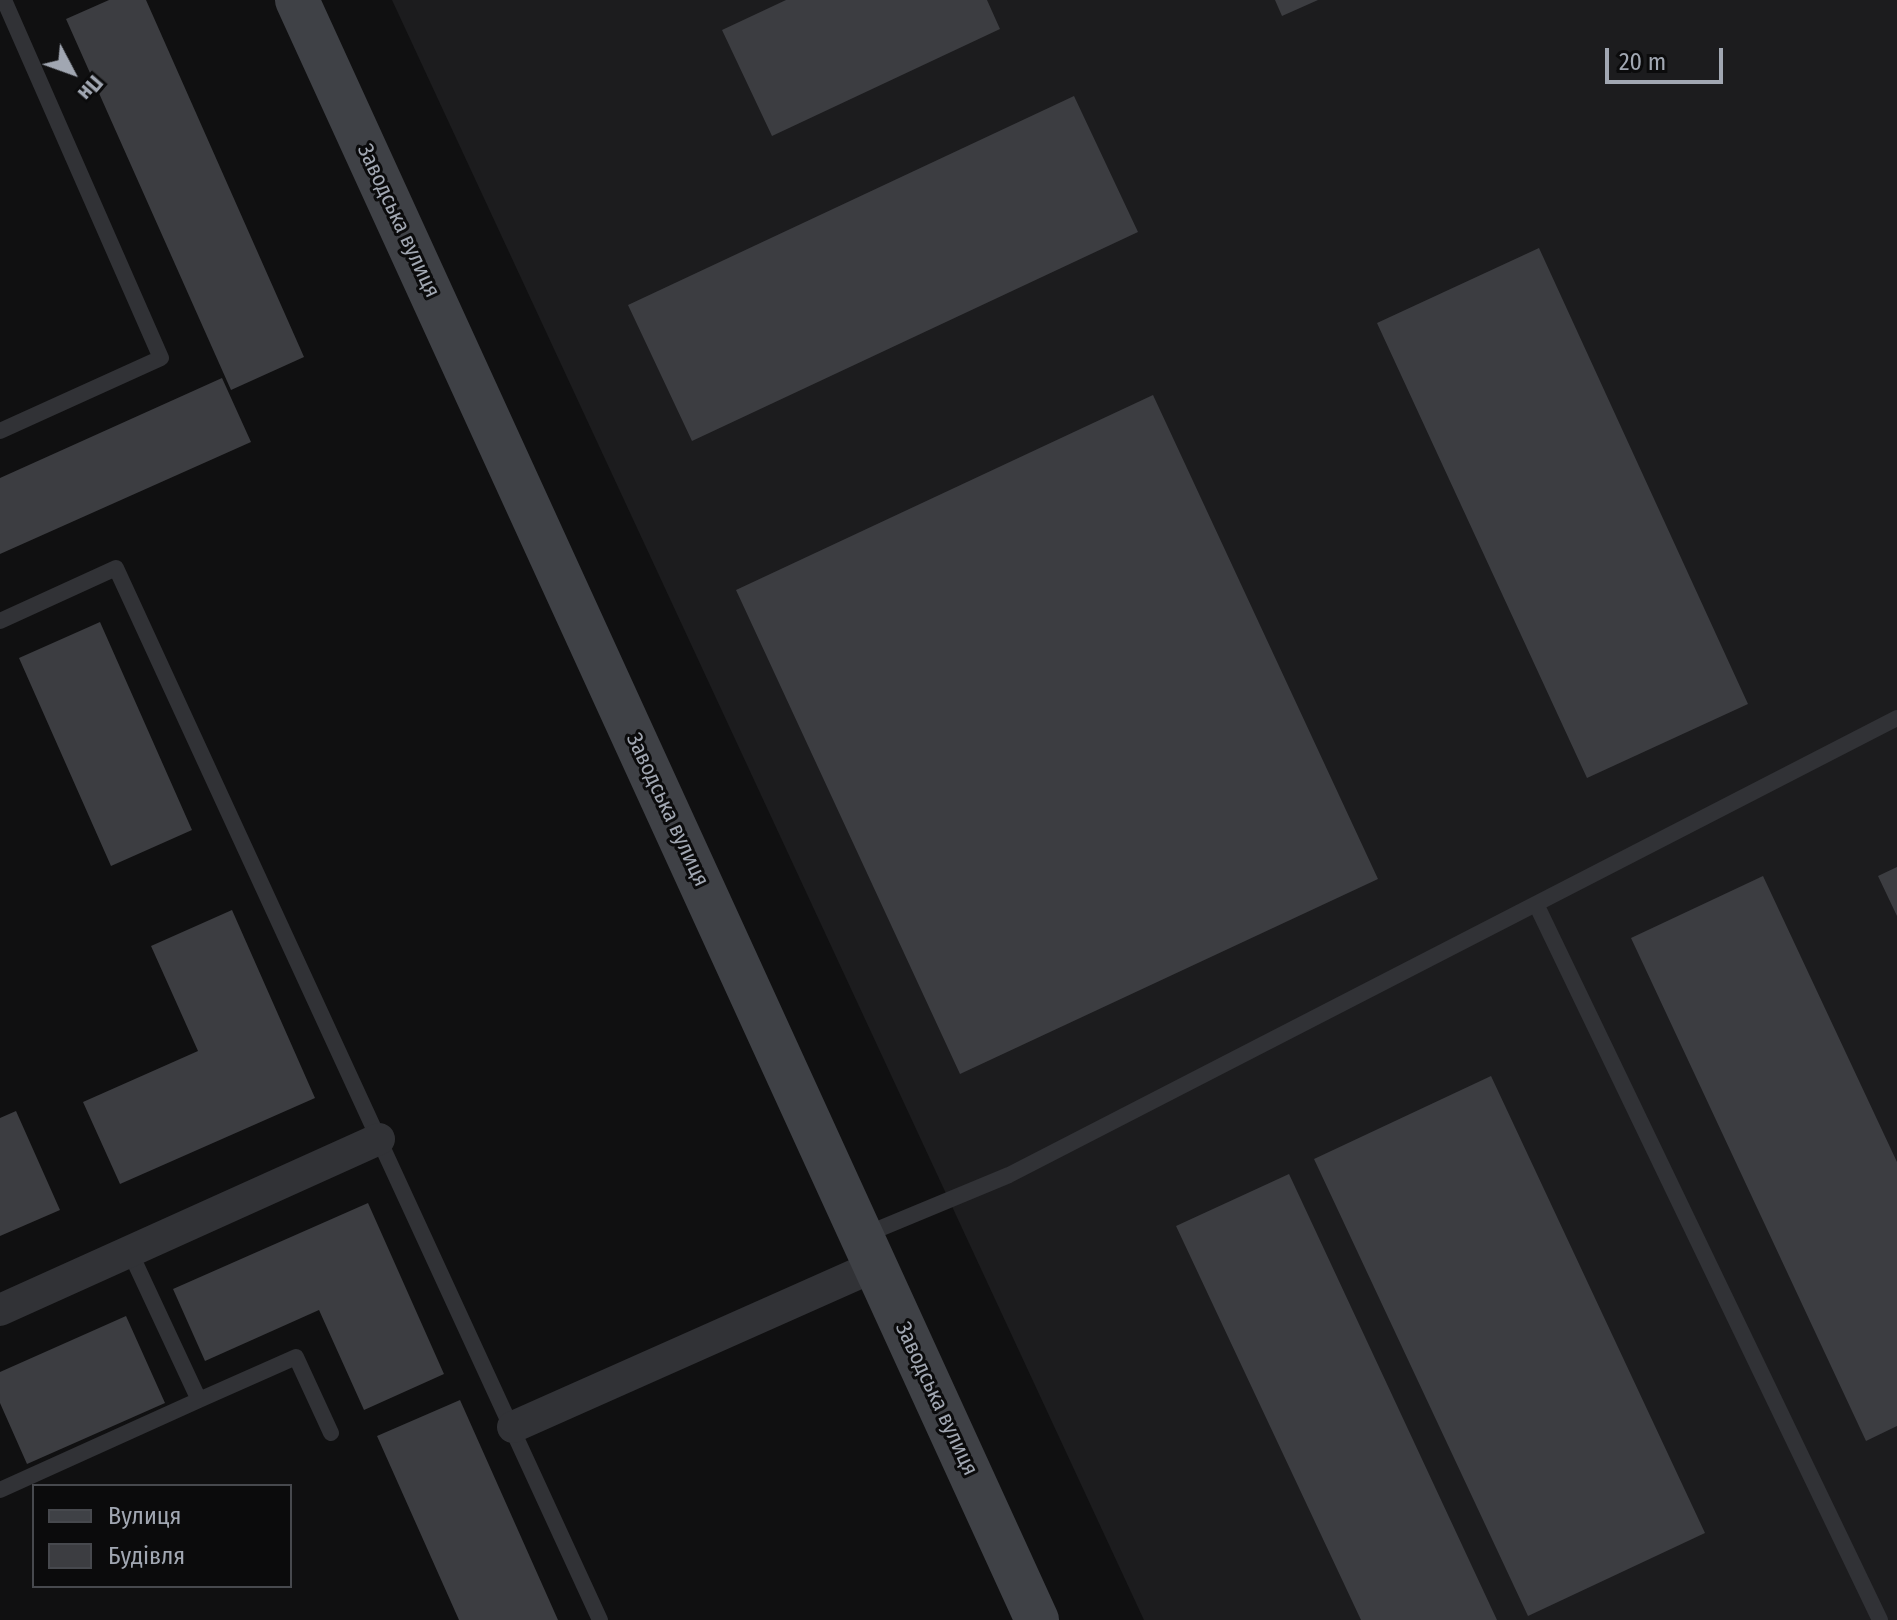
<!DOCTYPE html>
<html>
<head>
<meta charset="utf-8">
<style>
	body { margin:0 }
	#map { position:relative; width:1897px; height:1620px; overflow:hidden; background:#101011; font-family:"Fira Sans Condensed",sans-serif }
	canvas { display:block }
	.legend { position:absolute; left:32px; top:1484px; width:260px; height:104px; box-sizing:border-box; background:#0b0b0c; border:2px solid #47494e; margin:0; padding:10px 14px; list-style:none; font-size:24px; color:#a1a7b2 }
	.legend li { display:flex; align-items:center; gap:16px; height:40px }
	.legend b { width:40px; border:2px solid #47494e }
	.north { position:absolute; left:32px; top:32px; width:80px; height:80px; -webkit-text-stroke:6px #0b0b0c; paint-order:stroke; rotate:131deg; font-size:22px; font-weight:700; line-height:32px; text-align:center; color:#a1a7b2 }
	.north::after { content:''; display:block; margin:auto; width:28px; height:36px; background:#a1a7b2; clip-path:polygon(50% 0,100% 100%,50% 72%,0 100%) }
	.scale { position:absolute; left:1605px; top:48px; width:118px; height:36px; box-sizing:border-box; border:4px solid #a1a7b2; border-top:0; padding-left:10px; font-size:24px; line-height:28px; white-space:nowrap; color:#a1a7b2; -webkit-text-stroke:6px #0b0b0c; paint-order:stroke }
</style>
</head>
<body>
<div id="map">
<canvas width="1897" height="1620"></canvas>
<ul class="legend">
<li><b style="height:10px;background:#3f4146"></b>Вулиця</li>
<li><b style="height:22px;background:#3c3d41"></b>Будівля</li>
</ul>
<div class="north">Пн</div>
<div class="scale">20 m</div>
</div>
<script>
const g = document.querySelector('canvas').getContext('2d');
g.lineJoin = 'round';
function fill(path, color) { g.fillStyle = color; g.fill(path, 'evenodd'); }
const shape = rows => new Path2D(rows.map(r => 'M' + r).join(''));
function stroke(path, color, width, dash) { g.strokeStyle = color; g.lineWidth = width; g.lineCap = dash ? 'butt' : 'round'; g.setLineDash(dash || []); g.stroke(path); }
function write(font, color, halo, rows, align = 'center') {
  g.font = font + ' "Fira Sans Condensed",sans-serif'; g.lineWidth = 6; g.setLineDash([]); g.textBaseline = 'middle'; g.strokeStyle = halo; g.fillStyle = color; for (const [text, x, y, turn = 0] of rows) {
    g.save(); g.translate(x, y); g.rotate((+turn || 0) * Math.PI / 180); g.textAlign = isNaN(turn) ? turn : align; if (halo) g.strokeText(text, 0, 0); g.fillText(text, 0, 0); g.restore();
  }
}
fill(shape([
	[392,0,1897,0,1897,1620,1144,1620]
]), '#1c1c1e');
fill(shape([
	[109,0,146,0,304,357,231,390,66,19],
	[786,0,987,0,1000,29,772,136,722,30],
	[1275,0,1318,0,1282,16],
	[1074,96,1138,232,692,441,628,305],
	[1539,248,1748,704,1587,778,1377,323],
	[222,378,251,442,0,554,0,478],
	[1153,395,1378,879,960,1074,736,590],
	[100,622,192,830,111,866,19,658],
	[1897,867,1897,916,1878,876],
	[1763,876,1897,1162,1897,1426,1866,1441,1631,938],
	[232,910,315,1098,120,1184,83,1102,198,1051,151,946],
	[1491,1076,1705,1533,1528,1616,1314,1159],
	[16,1111,60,1210,0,1236,0,1118],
	[1289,1174,1497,1620,1361,1620,1176,1226],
	[368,1203,444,1374,364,1410,319,1310,205,1361,173,1289],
	[126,1316,165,1403,27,1464,0,1403,0,1372],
	[460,1400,558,1620,459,1620,377,1436]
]), '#3c3d41');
stroke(shape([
	[0,431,161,358,4,0],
	[0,621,116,568,600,1620],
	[1536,904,1880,1620],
	[862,1236,1009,1175,1897,718],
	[130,1252,199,1400,296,1357,331,1433],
	[0,1490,199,1400]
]), '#313236', 16);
stroke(shape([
	[0,1310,379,1139],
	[513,1427,875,1266]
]), '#313236', 32);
stroke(shape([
	[297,0,1037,1620]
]), '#3f4146', 44);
write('22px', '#a1a7b2', '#0b0b0c', [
	["Заводська вулиця",398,221,65],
	["Заводська вулиця",667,810,65],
	["Заводська вулиця",936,1399,65]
]);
</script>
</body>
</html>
